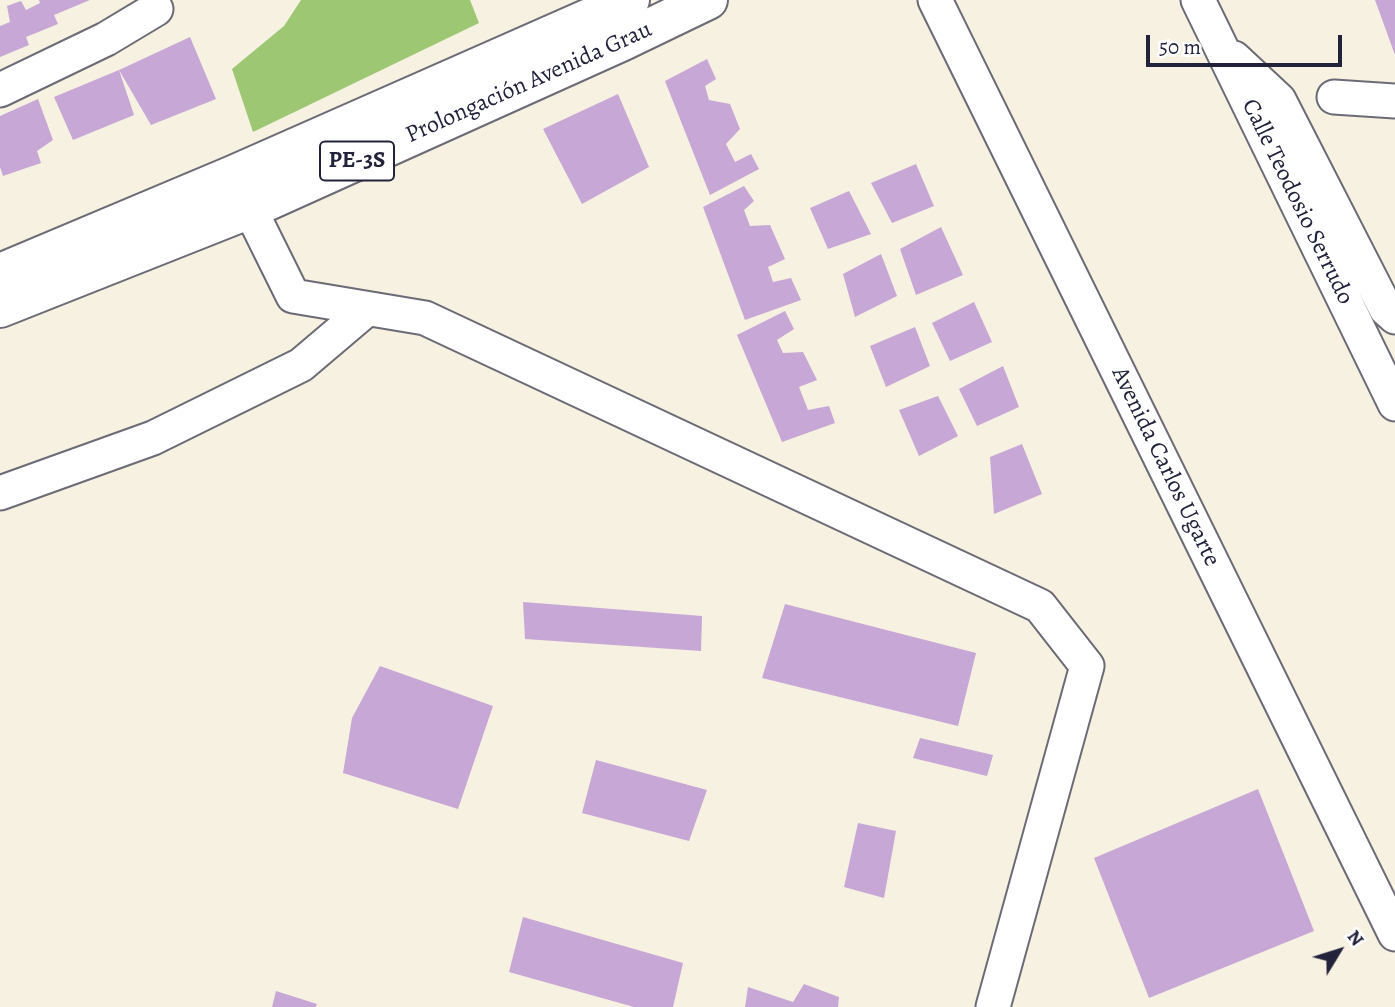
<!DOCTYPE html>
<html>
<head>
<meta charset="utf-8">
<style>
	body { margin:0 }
	#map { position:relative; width:1395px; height:1007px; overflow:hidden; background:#f6f1e1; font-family:Alegreya,serif }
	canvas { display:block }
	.north { position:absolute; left:1304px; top:916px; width:70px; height:70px; -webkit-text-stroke:5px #fff; paint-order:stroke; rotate:52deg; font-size:19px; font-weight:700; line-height:28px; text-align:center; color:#22223b }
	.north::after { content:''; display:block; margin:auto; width:24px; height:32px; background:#22223b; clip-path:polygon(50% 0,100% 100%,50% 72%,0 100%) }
	.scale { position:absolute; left:1146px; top:35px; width:196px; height:32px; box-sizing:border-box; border:4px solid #22223b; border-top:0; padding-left:9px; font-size:21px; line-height:24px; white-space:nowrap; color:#22223b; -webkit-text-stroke:5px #fff; paint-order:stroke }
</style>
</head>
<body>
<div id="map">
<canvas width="1395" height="1007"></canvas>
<div class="north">N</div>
<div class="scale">50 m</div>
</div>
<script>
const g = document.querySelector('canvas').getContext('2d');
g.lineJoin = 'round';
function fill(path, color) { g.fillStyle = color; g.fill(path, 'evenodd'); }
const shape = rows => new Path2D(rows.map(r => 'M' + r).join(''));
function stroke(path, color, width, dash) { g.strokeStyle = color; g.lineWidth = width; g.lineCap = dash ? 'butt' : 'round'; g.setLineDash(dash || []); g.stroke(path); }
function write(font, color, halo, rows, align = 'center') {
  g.font = font + ' Alegreya,serif'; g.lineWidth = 5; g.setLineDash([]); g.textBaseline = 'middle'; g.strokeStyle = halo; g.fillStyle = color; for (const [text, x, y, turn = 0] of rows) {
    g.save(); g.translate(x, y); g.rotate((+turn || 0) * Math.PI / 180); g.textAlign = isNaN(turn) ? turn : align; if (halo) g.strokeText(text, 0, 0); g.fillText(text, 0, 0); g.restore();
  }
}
fill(shape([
	[301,0,470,0,479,23,253,132,232,69,284,26]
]), '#9dc773');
fill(shape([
	[39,0,90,0,54,15,58,24,26,37,29,45,0,57,0,26,10,22,7,6,21,1,26,10,40,3],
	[1375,0,1395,0,1395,55],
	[190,37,216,99,151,125,119,70],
	[707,59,716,79,705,86,709,100,730,104,740,129,726,144,735,162,751,154,759,169,710,195,665,81],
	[119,70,134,115,73,140,54,97],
	[618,94,649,167,582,204,543,129],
	[38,99,53,140,37,151,41,163,3,176,0,167,0,116],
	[916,164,934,206,892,223,871,183],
	[744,186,754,201,744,210,750,226,770,225,785,259,768,267,773,282,791,278,801,300,745,320,703,207],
	[849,191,871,234,828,249,810,208],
	[941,227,963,275,916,295,900,249],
	[881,254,897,296,855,317,843,274],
	[974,302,992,342,950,361,932,323],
	[785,311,794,329,777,340,783,353,803,352,817,380,799,387,808,410,829,406,835,423,782,442,737,335],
	[915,327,930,366,886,387,870,346],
	[1003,366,1019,407,977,426,959,389],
	[938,396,958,436,919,456,899,410],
	[1022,444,1042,494,994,514,990,457],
	[523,602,702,616,701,651,525,639],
	[785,604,976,653,958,726,762,678],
	[380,666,493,706,458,809,343,773,352,718],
	[920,738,993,755,987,776,913,758],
	[596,760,707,790,689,841,582,813],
	[1258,789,1314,931,1149,998,1094,858],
	[858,823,896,831,884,898,844,887],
	[523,917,683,963,673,1007,634,1007,509,972],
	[804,984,839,997,838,1007,745,1007,748,987,793,1002],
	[276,991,317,1004,316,1007,272,1007]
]), '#c7a7d5');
const minor = shape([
	[935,0,1395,934],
	[1198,0,1395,404],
	[1234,58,1279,100,1386,309,1395,317],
	[0,90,106,39,156,9],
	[1334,97,1395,101],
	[239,187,293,296,425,318,1040,606,1087,666,993,1007],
	[0,493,153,438,301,365,367,309]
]);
const highway = shape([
	[0,273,233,175,630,0],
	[0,308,250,209,623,41,708,0]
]);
stroke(minor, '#6c6a75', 37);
stroke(highway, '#6c6a75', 42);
stroke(minor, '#fff', 33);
stroke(highway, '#fff', 38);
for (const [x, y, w] of [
	[357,161,74]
]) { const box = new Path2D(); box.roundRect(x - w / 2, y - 19.5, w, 39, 5); g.fillStyle = '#fff'; g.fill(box); stroke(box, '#22223b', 2); }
write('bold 23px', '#22223b', null, [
	["PE-3S",357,161]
]);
write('24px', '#22223b', '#fff', [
	["Prolongación Avenida Grau",529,83,-24],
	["Calle Teodosio Serrudo",1297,202,64],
	["Avenida Carlos Ugarte",1165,467,64]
]);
</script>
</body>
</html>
